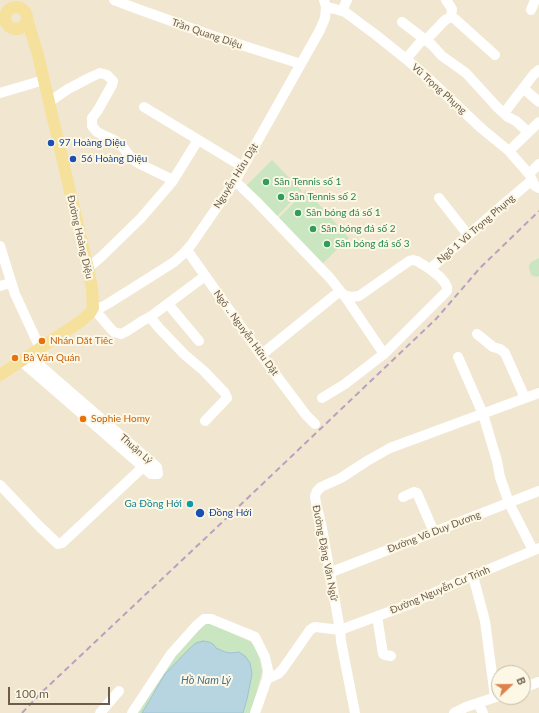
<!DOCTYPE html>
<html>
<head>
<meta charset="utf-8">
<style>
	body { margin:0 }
	#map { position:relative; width:539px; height:713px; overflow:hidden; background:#faf4e0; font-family:Lato,sans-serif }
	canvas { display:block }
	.north { position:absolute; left:491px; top:665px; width:40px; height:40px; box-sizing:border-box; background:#fdf8e6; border:1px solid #c4baa8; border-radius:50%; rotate:68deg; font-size:11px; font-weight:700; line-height:16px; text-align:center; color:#6e5c4a }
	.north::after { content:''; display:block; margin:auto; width:14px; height:18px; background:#dc824d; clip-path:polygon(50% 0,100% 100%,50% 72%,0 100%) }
	.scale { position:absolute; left:8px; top:687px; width:102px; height:18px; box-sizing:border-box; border:2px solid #6e5c4a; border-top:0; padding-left:5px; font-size:12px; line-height:14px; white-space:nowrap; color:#6e5c4a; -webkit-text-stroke:3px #fdf8e6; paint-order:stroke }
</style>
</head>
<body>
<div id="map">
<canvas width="539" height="713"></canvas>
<div class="north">B</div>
<div class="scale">100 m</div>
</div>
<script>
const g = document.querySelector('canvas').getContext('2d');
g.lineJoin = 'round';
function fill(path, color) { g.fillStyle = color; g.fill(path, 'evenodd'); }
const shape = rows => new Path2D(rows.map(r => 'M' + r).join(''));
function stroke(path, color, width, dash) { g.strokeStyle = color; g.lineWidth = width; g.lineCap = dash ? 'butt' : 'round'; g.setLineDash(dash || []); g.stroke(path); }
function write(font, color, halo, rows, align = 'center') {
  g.font = font + ' Lato,sans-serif'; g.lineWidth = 4; g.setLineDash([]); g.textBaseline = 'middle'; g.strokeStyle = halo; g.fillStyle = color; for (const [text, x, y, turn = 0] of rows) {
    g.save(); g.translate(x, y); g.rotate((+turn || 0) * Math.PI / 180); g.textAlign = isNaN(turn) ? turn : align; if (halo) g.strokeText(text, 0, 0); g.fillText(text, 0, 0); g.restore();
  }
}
fill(shape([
	[0,0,539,0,539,713,0,713],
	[499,673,523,673,523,697,499,697]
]), '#f1e6cf');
fill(shape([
	[272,160,302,191,275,218,245,187],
	[306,190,349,238,320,266,277,220],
	[539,258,539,276,536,277,531,275,529,268,529,265,531,262],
	[210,623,251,642,256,649,260,660,262,672,251,713,243,713,247,699,252,674,250,663,234,652,230,653,225,652,216,648,213,644,196,643,182,656,151,696,142,713,135,713,153,684,186,643,205,624]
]), '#cae6c0');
const water = shape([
	[203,641,209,642,213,644,216,648,225,652,230,653,239,652,245,656,250,663,252,674,247,699,243,713,142,713,165,674,190,648,196,643,203,641]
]);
fill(water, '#b7d5e1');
stroke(water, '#9ec2d2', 1);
stroke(shape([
	[114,0,135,8,210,35,301,64],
	[446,0,452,9,451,17],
	[326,7,335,9,345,12,376,35,406,59,428,78,481,128,509,151,529,174,535,186,539,188],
	[531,10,535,0],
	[342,11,347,0],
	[402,22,432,45,442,56,466,73,497,107,508,117,516,121,528,132],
	[426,40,445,20,451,17,455,19,495,55],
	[406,59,423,39],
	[523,88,539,102],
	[0,93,44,80],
	[49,102,68,89,91,77,100,73,107,75,113,81,112,85,98,110,92,118,92,126,97,132,116,141,122,146,131,158,140,164,173,180],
	[144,107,243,167],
	[504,113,534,74,539,70],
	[509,151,539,122],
	[529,174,539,164],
	[235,181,256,201,330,278,341,292],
	[439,198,468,235],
	[0,246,15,294,40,348],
	[187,250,261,355,306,415,315,424],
	[88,268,101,257,141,218,172,182,198,140],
	[430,269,498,209,532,180],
	[0,286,11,283],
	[344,295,384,354],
	[168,304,199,341],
	[93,308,102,307,109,303,152,276,174,262,184,253,191,245,235,181,320,30,325,18,326,7,324,0],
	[93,308,111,329,114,332,121,334,127,331,144,320,150,317,205,276],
	[150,317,159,328,185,355,204,371,225,393,227,398,205,421],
	[477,334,493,347,500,349,505,353,525,398],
	[261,355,335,295,341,292,344,295,351,297,359,296,409,261,413,260,417,261,430,269,440,277,445,283,447,287,447,291,385,353,345,384,322,398],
	[458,357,483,414,497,461,500,477,509,503,533,550],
	[21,361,143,467,151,474,158,474,157,467,29,356],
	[0,485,39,526,58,544,62,543,143,467],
	[403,497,414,492,417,493,434,532],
	[329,573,539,491],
	[473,576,485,621,495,697],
	[377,616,383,654,385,655,391,656],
	[267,679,278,674,282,670,310,630,313,628,315,627,340,630,410,604,442,589,539,548],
	[523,688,539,682],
	[478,703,483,713],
	[100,713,119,691],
	[132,713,171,654,196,626,204,619,211,619,255,637,265,657,268,670,267,679,255,713],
	[355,713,341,641,340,630,322,528,316,503,315,496,317,491,321,487,341,478,367,461,390,448,539,393],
	[454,713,466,707,499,696]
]), '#fff', 10);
stroke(shape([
	'5 18a11 11 0 1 1 22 0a11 11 0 1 1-22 0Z',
	[0,375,81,321,90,313,93,308,92,288,88,268,38,55,27,19]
]), '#f5e19c', 12);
stroke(shape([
	[22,713,42,692,214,530,436,319,480,268,539,211]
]), '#b7a1c1', 2, [6, 4]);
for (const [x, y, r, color] of [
	[51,143,4,"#1a4fb4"],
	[73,159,4,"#1a4fb4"],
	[266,182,4,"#2e9e5b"],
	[281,197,4,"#2e9e5b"],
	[298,213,4,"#2e9e5b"],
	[313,229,4,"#2e9e5b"],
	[327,244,4,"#2e9e5b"],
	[42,341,4,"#e8710a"],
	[15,358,4,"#e8710a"],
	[83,419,4,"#e8710a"],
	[190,504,4,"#0f9aa8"],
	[200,513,5,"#1a4fb4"]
]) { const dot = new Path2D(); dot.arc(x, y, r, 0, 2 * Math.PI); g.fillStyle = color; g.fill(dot); stroke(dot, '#fdf8e6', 1.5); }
write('10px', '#6e5c4a', '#fdf8e6', [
	["Trần Quang Diệu",207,34,19],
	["Vũ Trọng Phụng",439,89,42],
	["Nguyễn Hữu Dật",236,176,-58],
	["Ngõ 1 Vũ Trọng Phụng",476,229,-41],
	["Đường Hoàng Diệu",80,237,77],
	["Ngõ .. Nguyễn Hữu Dật",246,333,54],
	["Thuận Lý",136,449,41],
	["Đường Võ Duy Dương",434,532,-21],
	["Đường Đặng Văn Ngữ",325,553,79],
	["Đường Nguyễn Cư Trinh",440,590,-23]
]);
write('10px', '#164399', '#fdf8e6', [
	["97 Hoàng Diệu",59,143],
	["56 Hoàng Diệu",81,159],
	["Đồng Hới",209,513]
], 'left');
write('10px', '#27864d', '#fdf8e6', [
	["Sân Tennis số 1",274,182],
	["Sân Tennis số 2",289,197],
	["Sân bóng đá số 1",306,213],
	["Sân bóng đá số 2",321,229],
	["Sân bóng đá số 3",335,244]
], 'left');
write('10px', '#c56008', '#fdf8e6', [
	["Nhán Dăt Tiêc",50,341],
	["Bà Ván Quán",23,358],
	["Sophie Homy",91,419]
], 'left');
write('10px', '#0d838f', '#fdf8e6', [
	["Ga Đồng Hới",182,504]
], 'right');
write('italic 11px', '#497487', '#fdf8e6', [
	["Hồ Nam Lý",206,680]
]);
</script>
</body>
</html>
